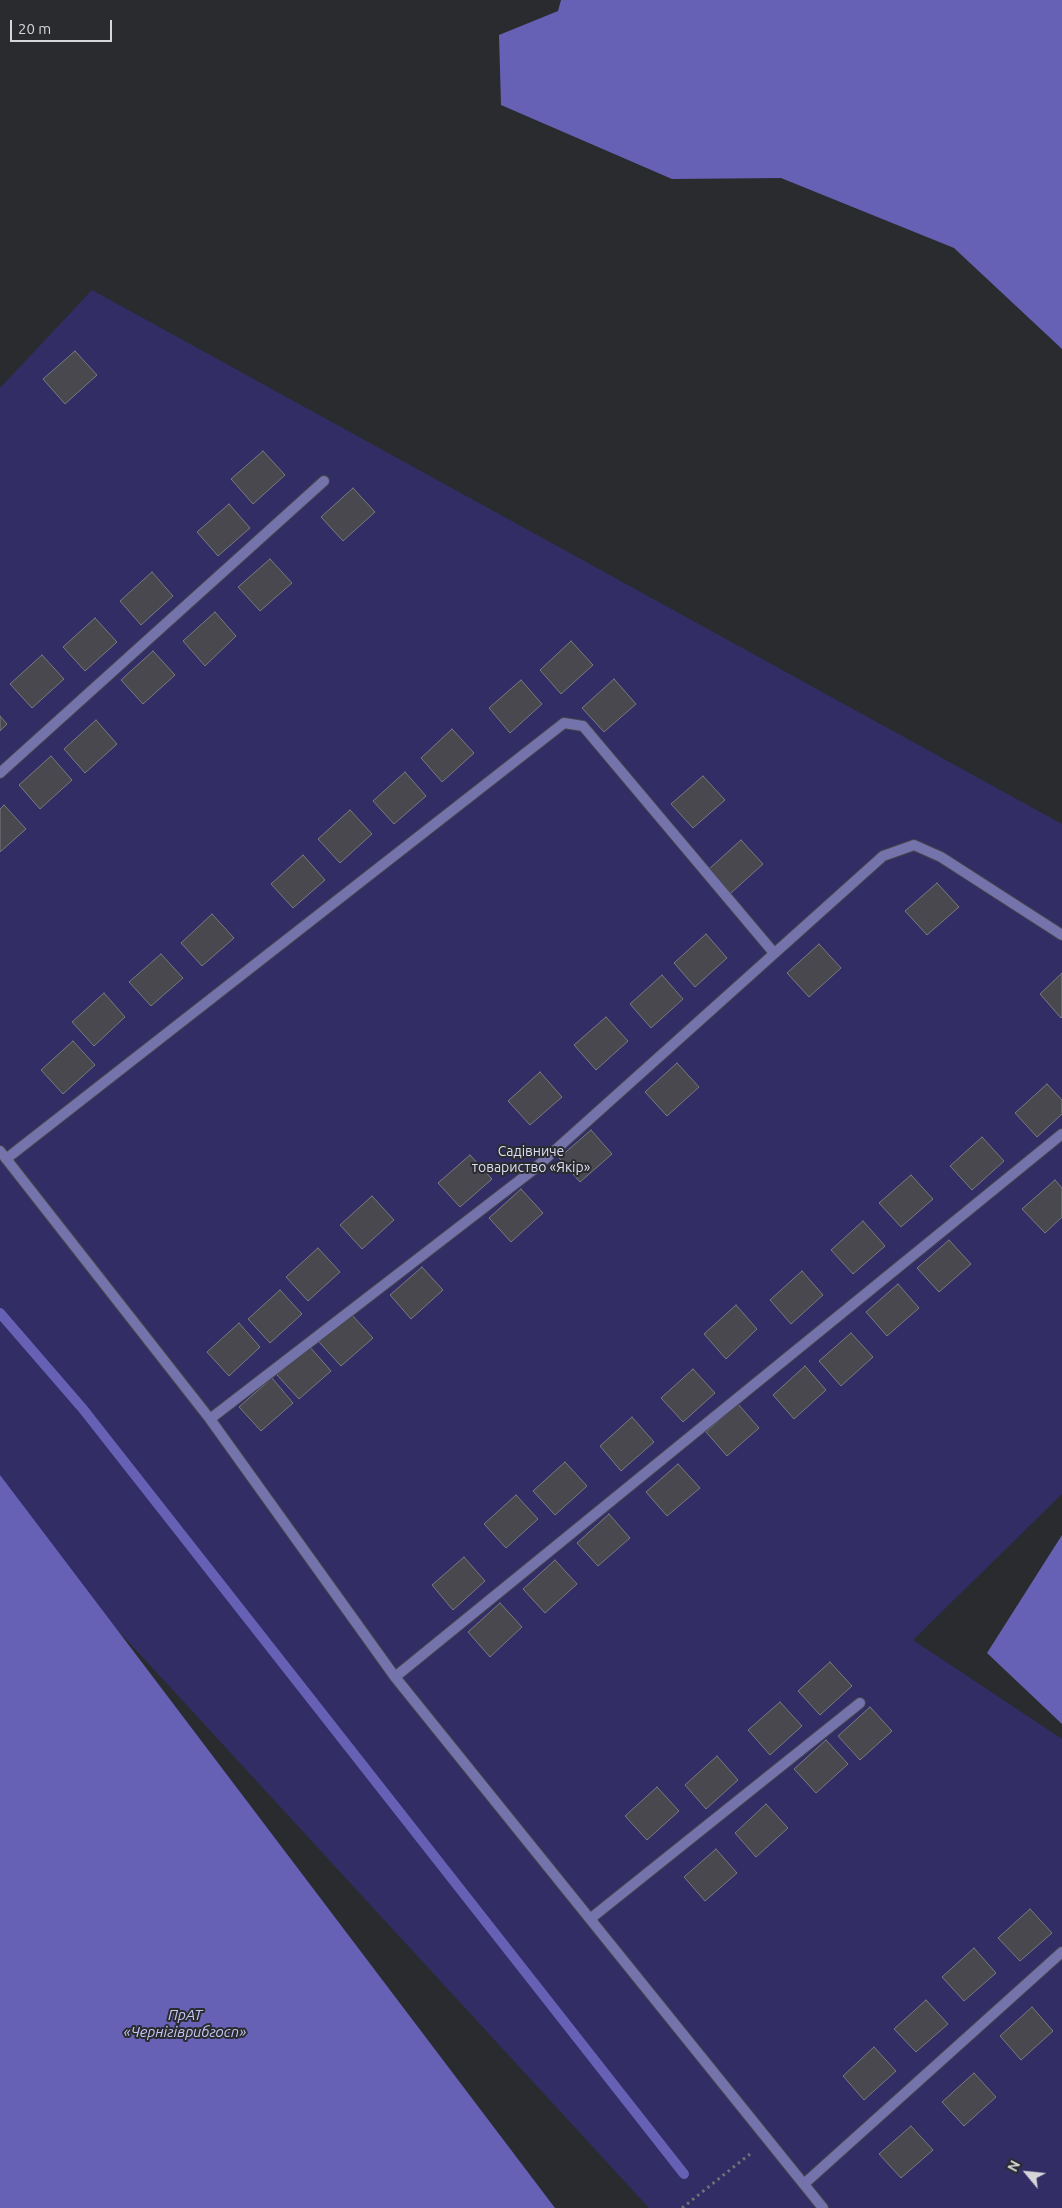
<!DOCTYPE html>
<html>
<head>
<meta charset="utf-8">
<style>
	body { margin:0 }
	#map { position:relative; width:1062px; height:2208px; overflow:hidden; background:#2a2b2f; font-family:Ubuntu,sans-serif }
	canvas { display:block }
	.north { position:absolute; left:1002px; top:2148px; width:50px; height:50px; -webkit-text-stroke:4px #2a2b2f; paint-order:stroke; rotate:298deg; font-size:14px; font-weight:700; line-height:20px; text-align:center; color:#d6d6d9 }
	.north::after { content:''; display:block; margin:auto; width:18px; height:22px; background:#d6d6d9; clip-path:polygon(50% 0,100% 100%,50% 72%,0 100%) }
	.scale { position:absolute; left:10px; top:20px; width:102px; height:22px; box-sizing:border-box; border:2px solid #d6d6d9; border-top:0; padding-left:6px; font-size:15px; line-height:18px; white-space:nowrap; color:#d6d6d9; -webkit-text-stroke:4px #2a2b2f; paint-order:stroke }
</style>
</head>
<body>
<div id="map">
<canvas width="1062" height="2208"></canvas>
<div class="north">N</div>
<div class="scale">20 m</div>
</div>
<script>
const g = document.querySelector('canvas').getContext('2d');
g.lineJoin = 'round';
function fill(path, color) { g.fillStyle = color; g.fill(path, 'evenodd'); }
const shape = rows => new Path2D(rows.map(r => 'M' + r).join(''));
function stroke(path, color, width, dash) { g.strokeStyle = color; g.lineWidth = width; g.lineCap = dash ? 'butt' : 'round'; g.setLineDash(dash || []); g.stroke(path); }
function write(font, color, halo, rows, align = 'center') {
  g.font = font + ' Ubuntu,sans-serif'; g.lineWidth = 4; g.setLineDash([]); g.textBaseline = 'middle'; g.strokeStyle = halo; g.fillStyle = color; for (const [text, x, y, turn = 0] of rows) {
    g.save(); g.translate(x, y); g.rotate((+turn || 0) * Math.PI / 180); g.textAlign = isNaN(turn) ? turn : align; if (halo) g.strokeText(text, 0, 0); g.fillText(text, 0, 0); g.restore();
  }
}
fill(shape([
	[92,290,1062,824,1062,1494,913,1640,1062,1739,1062,2208,649,2208,0,1502,0,388]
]), '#322d64');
fill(shape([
	[561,0,1062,0,1062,349,954,248,781,178,672,179,501,105,499,35,558,11],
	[0,1475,555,2208,0,2208],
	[1062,1535,1062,1724,987,1653]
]), '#6661b4');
stroke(shape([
	[0,1313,83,1409,684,2174]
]), '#6661b4', 10);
const building = shape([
	[75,351,97,375,65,404,43,379,75,351],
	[263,451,285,475,253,504,231,479,263,451],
	[353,488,375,512,343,541,321,517,353,488],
	[229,504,250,528,218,556,197,532,229,504],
	[270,559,292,583,260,611,238,587,270,559],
	[152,572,173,596,141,625,120,601,152,572],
	[215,612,236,636,205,666,183,641,215,612],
	[95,618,117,642,85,671,63,647,95,618],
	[571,641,593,665,561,694,540,670,571,641],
	[153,651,175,675,143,704,121,680,153,651],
	[42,655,64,679,32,708,10,684,42,655],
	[614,679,636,704,604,732,582,708,614,679],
	[521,680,542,704,510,733,489,708,521,680],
	[0,716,7,724,0,731,0,716],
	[96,720,117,744,85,773,64,749,96,720],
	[452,729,474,753,442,782,421,758,452,729],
	[51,756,72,780,40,809,19,785,51,756],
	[405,772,426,796,394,824,373,801,405,772],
	[703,776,725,800,693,828,671,804,703,776],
	[4,805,26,829,0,852,0,809,4,805],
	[350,810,372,834,340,863,318,839,350,810],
	[741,840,763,864,731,893,709,869,741,840],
	[303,855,325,880,293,908,271,884,303,855],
	[937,883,959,907,927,935,905,911,937,883],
	[212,914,234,938,202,966,181,943,212,914],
	[706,934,727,958,695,987,674,963,706,934],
	[819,944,841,968,809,997,787,973,819,944],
	[161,954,183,978,151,1006,129,982,161,954],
	[1062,973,1062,1017,1061,1018,1040,994,1062,973],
	[662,975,683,999,651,1028,630,1004,662,975],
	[104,993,125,1017,94,1046,72,1022,104,993],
	[606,1017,628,1041,596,1070,574,1045,606,1017],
	[73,1041,95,1065,63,1094,41,1070,73,1041],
	[677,1063,699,1087,667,1116,645,1092,677,1063],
	[540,1072,562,1097,530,1125,508,1101,540,1072],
	[1047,1084,1062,1100,1062,1114,1037,1137,1015,1113,1047,1084],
	[591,1130,612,1154,580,1182,559,1158,591,1130],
	[982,1137,1004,1161,972,1190,950,1166,982,1137],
	[470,1155,492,1179,460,1207,438,1183,470,1155],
	[911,1175,933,1199,901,1227,879,1203,911,1175],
	[1055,1180,1062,1188,1062,1217,1045,1233,1022,1209,1055,1180],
	[521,1189,543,1213,511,1242,489,1218,521,1189],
	[372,1196,394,1220,362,1249,340,1225,372,1196],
	[863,1221,885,1246,853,1274,831,1250,863,1221],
	[949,1240,971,1264,939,1292,917,1268,949,1240],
	[318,1248,340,1272,308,1301,286,1277,318,1248],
	[422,1267,443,1290,411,1319,390,1295,422,1267],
	[802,1271,823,1295,791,1324,770,1300,802,1271],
	[898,1284,919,1308,887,1336,866,1312,898,1284],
	[280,1290,302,1314,270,1343,248,1319,280,1290],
	[736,1305,757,1329,726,1359,704,1334,736,1305],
	[351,1314,373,1338,341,1366,319,1342,351,1314],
	[239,1323,260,1347,229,1376,207,1352,239,1323],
	[851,1333,873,1357,841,1386,819,1361,851,1333],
	[309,1346,331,1371,299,1399,277,1375,309,1346],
	[805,1366,826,1390,794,1419,773,1395,805,1366],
	[693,1369,715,1393,683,1422,661,1398,693,1369],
	[272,1378,293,1403,261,1431,239,1407,272,1378],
	[738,1404,759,1428,727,1456,706,1432,738,1404],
	[632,1417,654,1442,621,1471,600,1446,632,1417],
	[565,1462,587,1486,555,1515,533,1491,565,1462],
	[678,1464,700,1488,667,1516,646,1492,678,1464],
	[516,1495,538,1519,506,1548,484,1524,516,1495],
	[609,1514,630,1538,598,1566,577,1543,609,1514],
	[464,1557,485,1581,453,1610,432,1585,464,1557],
	[555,1560,577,1584,545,1613,523,1589,555,1560],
	[500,1603,522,1627,490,1657,468,1632,500,1603],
	[830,1662,852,1686,820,1715,798,1691,830,1662],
	[780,1702,802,1726,770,1755,748,1730,780,1702],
	[870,1707,892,1731,860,1760,838,1736,870,1707],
	[826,1740,848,1764,816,1793,794,1769,826,1740],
	[717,1756,738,1780,706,1809,685,1785,717,1756],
	[657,1787,679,1811,647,1840,625,1816,657,1787],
	[766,1804,788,1828,756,1857,735,1833,766,1804],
	[716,1849,737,1873,705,1901,684,1877,716,1849],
	[1030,1909,1052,1933,1020,1961,998,1938,1030,1909],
	[974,1948,996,1973,964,2001,942,1977,974,1948],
	[926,2000,948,2024,916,2052,894,2029,926,2000],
	[1032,2007,1053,2031,1021,2060,1000,2036,1032,2007],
	[874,2047,896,2071,864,2100,843,2076,874,2047],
	[974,2073,996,2097,964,2126,942,2102,974,2073],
	[911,2126,933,2150,901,2178,879,2154,911,2126]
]);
fill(building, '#48484e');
stroke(building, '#797a7f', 1);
const minor = shape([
	[0,773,324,481],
	[0,1151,210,1419,395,1677,823,2208],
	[6,1159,564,723,583,726,774,953],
	[210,1419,533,1170,883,856,914,845,941,857,1062,935],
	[395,1677,1062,1134],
	[590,1919,860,1703],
	[804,2184,1062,1952]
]);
stroke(minor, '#46464a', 12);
stroke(shape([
	[682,2208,750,2154]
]), '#727276', 3, [2.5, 4]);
stroke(minor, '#7473ab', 10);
write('14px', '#dddef5', '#2a2b2f', [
	["Садівниче",531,1151],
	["товариство «Якір»",531,1167]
]);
write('italic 15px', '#c5c6f3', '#2a2b2f', [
	["ПрАТ",185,2015],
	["«Чернігіврибгосп»",185,2032]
]);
</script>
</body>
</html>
